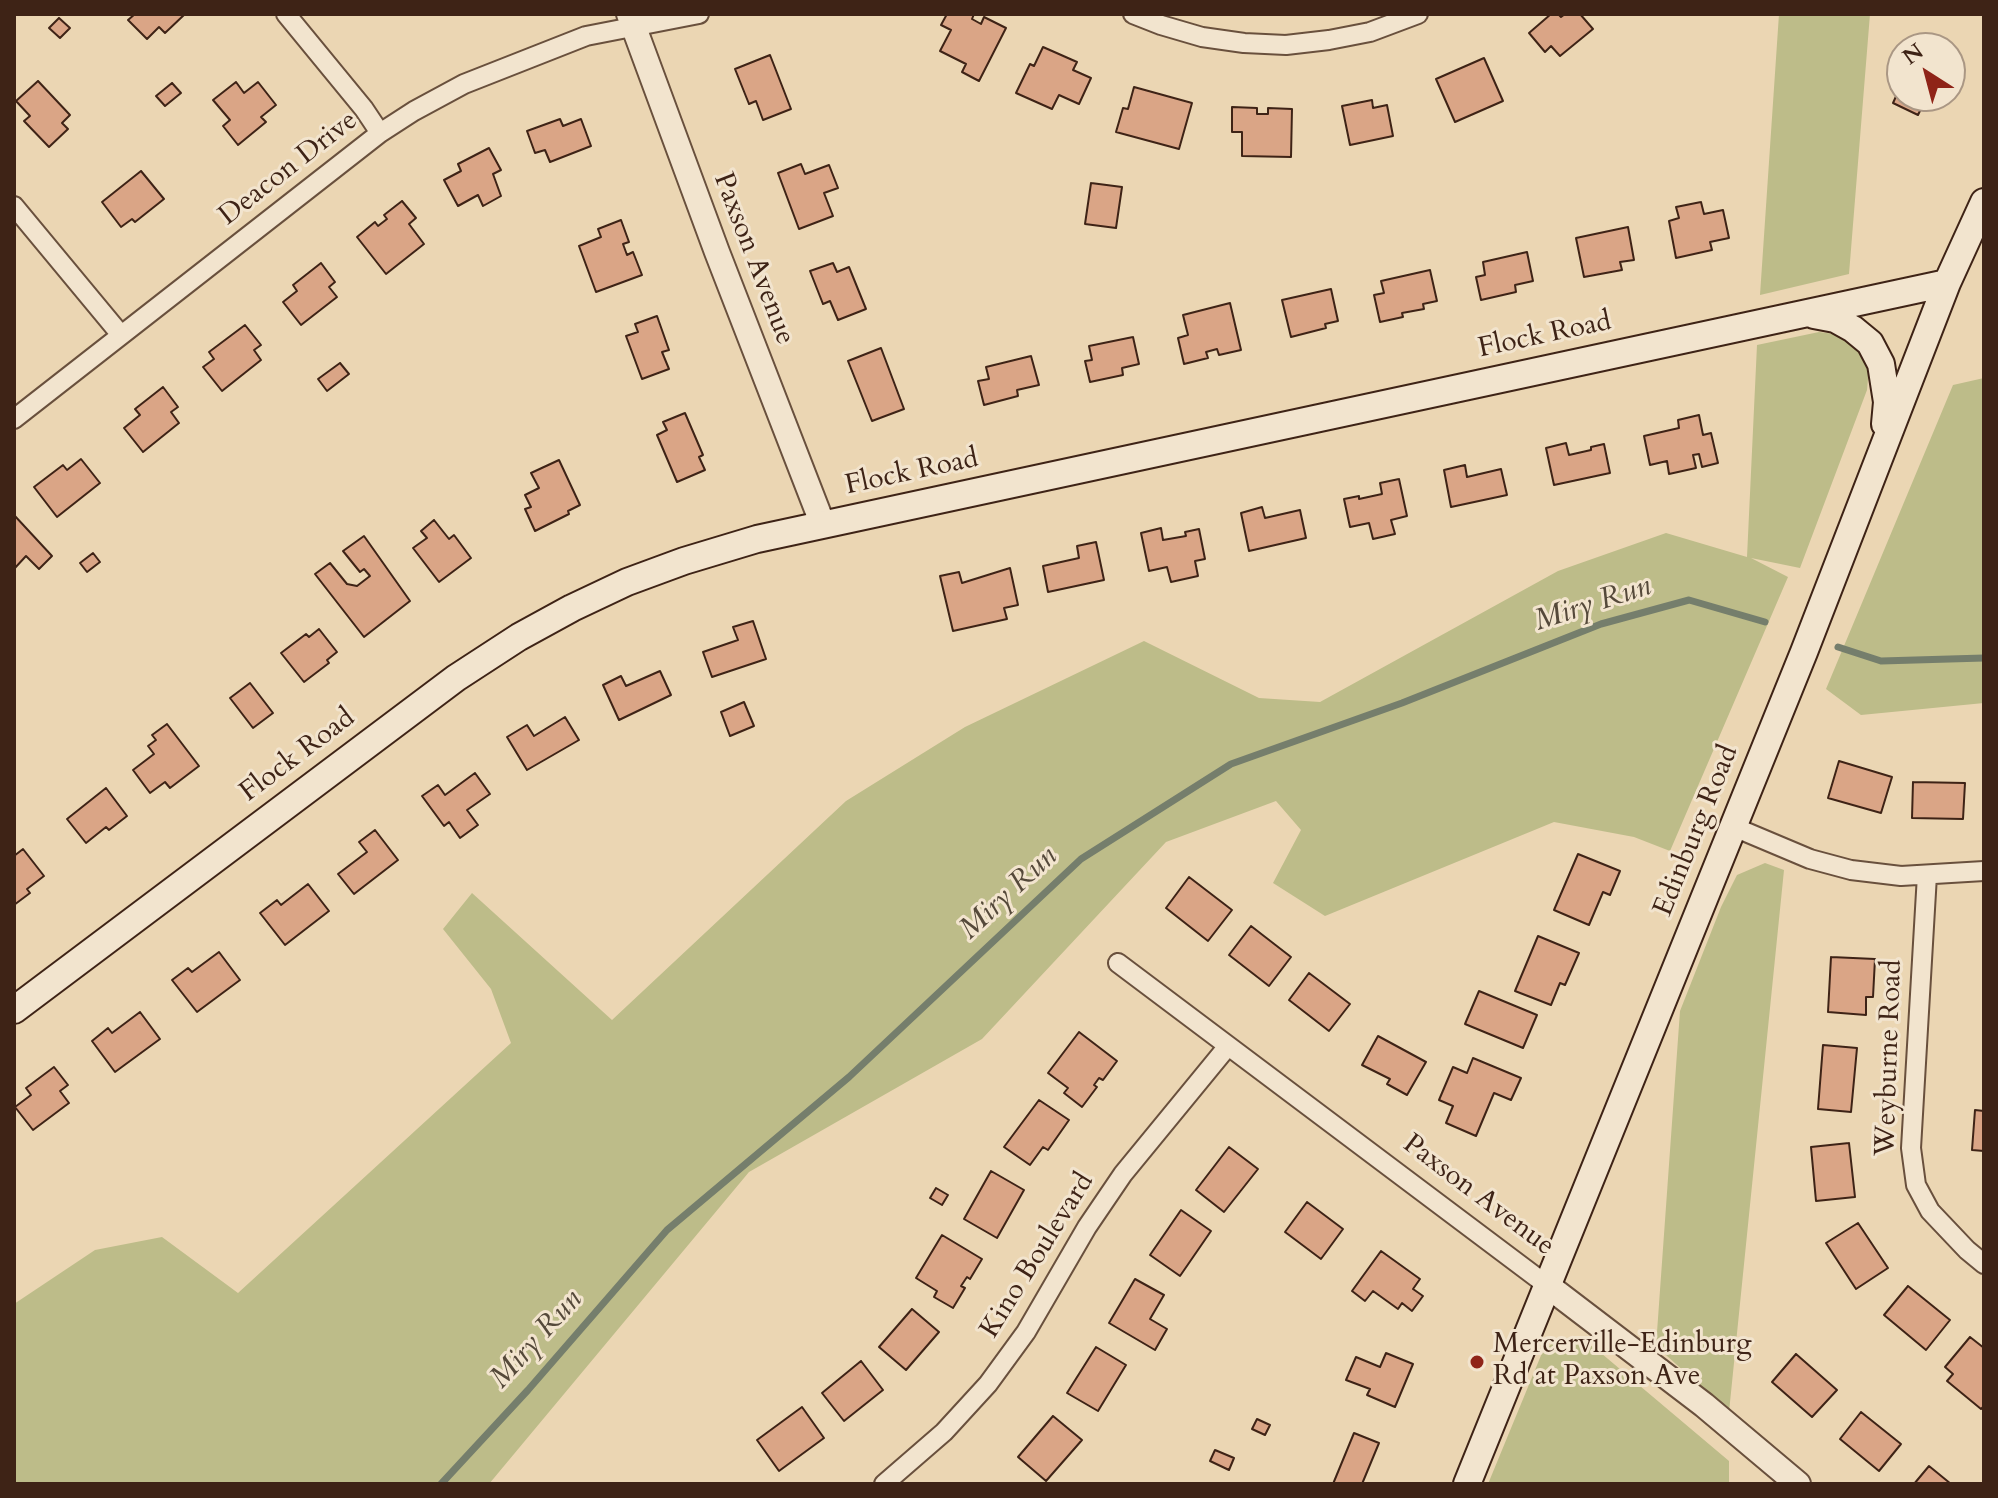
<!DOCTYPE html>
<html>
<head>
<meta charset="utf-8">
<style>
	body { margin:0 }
	#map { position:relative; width:1998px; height:1498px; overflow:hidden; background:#ebd6b3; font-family:Cardo,serif }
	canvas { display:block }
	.frame { position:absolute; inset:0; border:16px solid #3e2316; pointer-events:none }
	.north { position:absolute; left:1886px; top:32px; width:80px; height:80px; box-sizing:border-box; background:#f2e4ce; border:2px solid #aa9784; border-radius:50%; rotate:324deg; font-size:22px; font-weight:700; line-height:32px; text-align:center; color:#3e2316 }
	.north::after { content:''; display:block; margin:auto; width:28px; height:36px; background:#8f2418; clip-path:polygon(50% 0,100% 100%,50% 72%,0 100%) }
</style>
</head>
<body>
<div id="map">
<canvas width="1998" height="1498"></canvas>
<div class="frame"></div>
<div class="north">N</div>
</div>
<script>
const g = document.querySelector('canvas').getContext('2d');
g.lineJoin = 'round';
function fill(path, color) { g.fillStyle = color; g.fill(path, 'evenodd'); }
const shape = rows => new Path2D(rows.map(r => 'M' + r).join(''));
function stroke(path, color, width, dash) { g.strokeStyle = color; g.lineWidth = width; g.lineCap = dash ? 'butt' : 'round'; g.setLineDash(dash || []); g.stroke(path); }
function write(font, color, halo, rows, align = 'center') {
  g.font = font + ' Cardo,serif'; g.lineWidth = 6; g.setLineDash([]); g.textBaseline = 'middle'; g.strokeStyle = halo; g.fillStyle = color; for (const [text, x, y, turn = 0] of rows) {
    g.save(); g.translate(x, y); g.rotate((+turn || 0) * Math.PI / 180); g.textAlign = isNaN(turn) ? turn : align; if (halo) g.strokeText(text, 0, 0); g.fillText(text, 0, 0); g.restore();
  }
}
fill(shape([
	[1779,14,1870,14,1849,274,1760,295],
	[1819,332,1842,335,1862,350,1869,368,1867,390,1800,568,1751,558,1788,577,1670,851,1634,837,1554,822,1325,916,1273,883,1301,830,1276,801,1166,842,982,1039,749,1172,489,1484,14,1484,14,1304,95,1250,162,1237,238,1293,511,1043,491,989,443,929,472,893,612,1020,846,801,965,727,1144,641,1259,698,1320,702,1558,571,1666,533,1747,557,1757,345],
	[1984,378,1984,703,1861,715,1826,689,1953,385],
	[1765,863,1784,870,1729,1412,1656,1346,1680,1011,1721,907,1737,875],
	[1575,1337,1595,1348,1729,1461,1729,1484,1488,1484,1542,1353,1557,1339]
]), '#bdbc89');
stroke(shape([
	[1838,647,1881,661,1984,658],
	[441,1484,528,1390,667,1230,849,1077,1081,859,1231,764,1402,703,1601,624,1689,600,1765,622]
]), '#757e6c', 7);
const building = shape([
	[135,14,185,14,165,33,159,27,147,39,128,20,135,14],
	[947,14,974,14,972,19,981,24,984,17,1006,28,979,81,962,72,966,64,940,51,951,30,941,25,947,14],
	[1551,14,1558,14,1561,17,1565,14,1580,14,1593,29,1560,56,1551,46,1545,52,1529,33,1551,14],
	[59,18,70,28,60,38,49,28,59,18],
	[1043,47,1077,62,1073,70,1091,78,1079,104,1059,95,1052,109,1016,93,1030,64,1034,66,1043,47],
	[770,55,791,109,763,120,756,101,749,104,735,69,770,55],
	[1484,58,1503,101,1455,122,1436,79,1484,58],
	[1898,76,1902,78,1902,96,1927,96,1918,115,1893,103,1898,92,1891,89,1898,76],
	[38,81,70,115,62,123,68,129,49,147,24,121,30,116,16,101,38,81],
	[236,82,244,93,258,82,276,105,261,117,266,122,238,145,223,126,230,120,213,100,236,82],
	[172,83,181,93,165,106,156,96,172,83],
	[1134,87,1192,103,1179,149,1116,132,1123,108,1128,109,1134,87],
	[1372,100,1373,108,1387,105,1393,136,1350,145,1342,106,1372,100],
	[1232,107,1257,108,1257,114,1268,114,1268,108,1292,109,1291,157,1242,156,1242,132,1232,132,1232,107],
	[560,119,563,126,581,119,591,146,550,162,545,150,535,153,527,131,560,119],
	[489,148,501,170,493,174,501,196,483,206,478,195,458,206,444,180,461,171,458,164,489,148],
	[801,164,805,174,829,165,838,188,824,193,833,216,799,229,778,173,801,164],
	[141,171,164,199,135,222,132,219,121,227,102,202,141,171],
	[1091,183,1122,187,1116,228,1085,224,1091,183],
	[402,201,416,218,409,224,424,244,386,274,357,237,375,222,378,226,387,219,384,215,402,201],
	[1701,202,1704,214,1723,210,1729,238,1710,242,1712,250,1676,258,1669,221,1679,218,1676,207,1701,202],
	[621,220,629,242,623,244,627,255,633,252,642,275,596,292,579,246,601,237,598,229,621,220],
	[1628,227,1634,260,1620,262,1622,270,1584,277,1576,238,1628,227],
	[1527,252,1533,281,1515,285,1516,292,1481,300,1476,277,1485,275,1483,262,1527,252],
	[321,263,335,282,329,287,337,297,301,325,283,302,297,291,293,285,321,263],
	[833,263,837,272,849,267,866,309,838,320,830,301,823,304,810,271,833,263],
	[1430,270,1437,301,1423,304,1424,309,1402,313,1403,317,1380,322,1374,295,1384,293,1381,281,1430,270],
	[1331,289,1338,321,1325,324,1326,328,1291,337,1282,300,1331,289],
	[1230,303,1241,350,1219,355,1217,349,1206,352,1208,358,1184,364,1178,338,1188,335,1183,315,1230,303],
	[657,316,669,350,662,352,669,369,642,379,626,336,638,332,635,324,657,316],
	[245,325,261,345,254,350,261,360,222,391,203,367,214,359,209,352,245,325],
	[1133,337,1139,364,1122,368,1123,375,1090,382,1085,361,1092,360,1089,346,1133,337],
	[881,348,904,409,872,421,848,361,881,348],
	[1031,356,1039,385,1017,390,1018,396,984,405,978,381,989,379,986,367,1031,356],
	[340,363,349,374,327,391,318,379,340,363],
	[163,387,178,407,171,412,179,423,143,452,124,428,140,415,135,409,163,387],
	[685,413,703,455,699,457,705,470,677,482,657,435,667,430,663,422,685,413],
	[1699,415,1703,435,1711,433,1718,463,1702,467,1699,454,1693,455,1696,468,1669,474,1667,461,1650,465,1644,436,1679,428,1678,420,1699,415],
	[1566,443,1569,455,1591,450,1591,447,1604,444,1610,473,1554,485,1546,448,1566,443],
	[81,459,100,483,57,517,34,487,63,465,67,470,81,459],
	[559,460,580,505,568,511,569,514,535,531,525,509,531,507,525,495,539,488,531,473,559,460],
	[1465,465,1467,477,1501,469,1507,495,1451,507,1444,470,1465,465],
	[1399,479,1407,516,1391,520,1395,534,1373,539,1369,523,1350,527,1344,499,1359,496,1359,499,1382,494,1380,483,1399,479],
	[1262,507,1265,518,1300,510,1306,538,1249,551,1241,513,1262,507],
	[14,515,52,556,39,569,26,556,14,569,14,515],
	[434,520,449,539,454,535,471,558,439,582,413,548,427,538,421,531,434,520],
	[1161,528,1163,540,1186,536,1185,532,1199,529,1205,559,1195,561,1198,576,1171,582,1167,567,1149,571,1141,533,1161,528],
	[364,536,410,601,364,637,315,574,330,563,347,584,357,586,370,576,364,569,360,572,343,551,364,536],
	[1096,542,1104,580,1048,592,1043,566,1079,558,1077,546,1096,542],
	[93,553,100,562,87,572,80,563,93,553],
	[1010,568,1018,605,1004,608,1007,619,953,631,940,576,959,572,962,583,1010,568],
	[753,621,766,659,712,677,703,652,738,640,733,627,753,621],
	[319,629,337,652,327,660,329,663,304,682,281,653,306,634,309,637,319,629],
	[660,671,671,695,619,720,603,685,621,676,626,686,660,671],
	[250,683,273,713,253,728,230,698,250,683],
	[744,702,754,726,730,736,721,712,744,702],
	[565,717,579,740,527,770,507,737,527,725,534,736,565,717],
	[167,724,199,766,170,788,165,782,150,793,133,770,154,754,148,746,156,740,152,735,167,724],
	[1839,761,1892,777,1881,813,1828,798,1839,761],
	[475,773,490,794,467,810,478,825,460,838,449,822,444,826,422,796,438,785,445,795,475,773],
	[1913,782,1965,783,1963,819,1912,818,1913,782],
	[106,788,127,816,109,830,106,827,86,843,67,819,106,788],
	[375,830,398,860,354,894,338,874,367,852,359,842,375,830],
	[23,849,44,876,27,889,30,893,14,905,14,856,23,849],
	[1578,854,1620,871,1610,895,1603,892,1589,925,1554,910,1578,854],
	[1189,877,1232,910,1208,941,1166,908,1189,877],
	[308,884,329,911,285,945,260,913,277,900,281,905,308,884],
	[1251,926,1291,957,1269,986,1229,955,1251,926],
	[1538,936,1579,953,1565,985,1560,983,1551,1005,1515,991,1538,936],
	[219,952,240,980,197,1012,172,980,188,968,192,972,219,952],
	[1831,957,1875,959,1873,997,1866,997,1866,1015,1828,1012,1831,957],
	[1309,973,1350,1004,1329,1031,1289,1000,1309,973],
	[1479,991,1537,1015,1523,1048,1465,1024,1479,991],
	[140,1012,160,1039,115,1072,92,1041,108,1028,112,1033,140,1012],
	[1079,1032,1117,1061,1103,1080,1099,1078,1094,1085,1097,1087,1082,1107,1064,1093,1068,1088,1048,1073,1079,1032],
	[1378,1036,1426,1062,1407,1095,1387,1084,1390,1079,1362,1065,1378,1036],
	[1823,1045,1857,1048,1851,1112,1818,1109,1823,1045],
	[1473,1058,1521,1078,1511,1100,1494,1093,1476,1136,1446,1123,1453,1106,1439,1100,1453,1067,1467,1073,1473,1058],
	[54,1067,68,1085,60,1091,69,1103,33,1130,15,1107,31,1095,26,1088,54,1067],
	[1039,1100,1069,1120,1048,1150,1043,1147,1030,1165,1004,1147,1039,1100],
	[1975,1110,1984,1111,1984,1151,1972,1150,1975,1110],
	[1849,1143,1855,1197,1816,1201,1811,1147,1849,1143],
	[1229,1147,1258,1169,1224,1212,1196,1190,1229,1147],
	[991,1171,1024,1190,997,1238,964,1219,991,1171],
	[936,1188,948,1195,942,1205,930,1198,936,1188],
	[1307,1202,1343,1229,1321,1259,1285,1232,1307,1202],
	[1181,1210,1211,1231,1180,1276,1150,1255,1181,1210],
	[1858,1223,1888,1268,1856,1289,1826,1243,1858,1223],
	[942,1235,982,1259,970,1279,967,1277,961,1286,965,1288,953,1308,934,1297,937,1291,916,1278,942,1235],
	[1381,1251,1420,1279,1413,1289,1423,1296,1412,1311,1402,1303,1398,1309,1373,1291,1365,1301,1352,1291,1381,1251],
	[1135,1279,1164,1295,1150,1319,1167,1329,1155,1350,1109,1323,1135,1279],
	[1908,1286,1950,1320,1926,1350,1884,1315,1908,1286],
	[912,1309,939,1332,906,1370,879,1347,912,1309],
	[1970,1337,1984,1348,1984,1406,1981,1409,1947,1381,1953,1374,1945,1367,1970,1337],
	[1096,1347,1126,1365,1098,1411,1067,1393,1096,1347],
	[1386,1353,1413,1364,1395,1407,1367,1395,1370,1389,1346,1380,1356,1357,1380,1367,1386,1353],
	[1796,1354,1837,1390,1812,1417,1772,1382,1796,1354],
	[861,1361,883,1390,844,1421,822,1393,861,1361],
	[802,1407,824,1438,779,1471,757,1440,802,1407],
	[1861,1412,1901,1444,1879,1471,1840,1439,1861,1412],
	[1053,1416,1082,1440,1046,1481,1018,1457,1053,1416],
	[1257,1419,1270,1425,1265,1435,1252,1429,1257,1419],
	[1354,1433,1379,1443,1362,1484,1333,1484,1354,1433],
	[1215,1450,1234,1458,1229,1470,1210,1461,1215,1450],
	[1929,1466,1951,1484,1914,1484,1929,1466]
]);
fill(building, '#daa586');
stroke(building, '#3e2316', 2);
const minor = shape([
	[286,14,364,109,380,133],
	[1133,14,1161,25,1202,37,1244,43,1286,45,1329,40,1370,32,1418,14],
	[14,206,121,335],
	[14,419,380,133,414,111,464,84,586,36,699,14],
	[1734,827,1810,859,1851,870,1901,876,1984,871],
	[1927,875,1911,1148,1916,1185,1930,1211,1967,1250,1984,1264],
	[1118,963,1548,1286],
	[884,1484,944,1432,988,1384,1026,1332,1087,1227,1123,1174,1228,1046]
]);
const tertiary = shape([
	[629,14,717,252,823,525],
	[1548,1286,1704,1405,1798,1484]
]);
const secondary = shape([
	[1814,315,1835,319,1853,329,1870,343,1881,364,1887,402,1885,424],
	[14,1010,456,678,519,637,572,608,627,582,684,561,757,539,1947,283],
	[1467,1484,1804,652,1947,283,1984,202]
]);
stroke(minor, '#69503d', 22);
stroke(tertiary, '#69503d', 28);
stroke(secondary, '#3e2316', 30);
stroke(minor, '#f2e4ce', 18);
stroke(tertiary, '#f2e4ce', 24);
stroke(secondary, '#f2e4ce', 26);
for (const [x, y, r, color] of [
	[1477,1362,8,"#8f2418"]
]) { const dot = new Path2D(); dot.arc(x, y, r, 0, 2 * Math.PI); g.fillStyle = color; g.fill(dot); stroke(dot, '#f2e4ce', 3); }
write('28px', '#3e2316', '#f2e4ce', [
	["Deacon Drive",289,169,-38],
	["Paxson Avenue",753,259,69],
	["Flock Road",1545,336,-12],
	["Flock Road",912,473,-12],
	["Flock Road",298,756,-37],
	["Edinburg Road",1697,831,-68],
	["Weyburne Road",1890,1058,-88],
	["Paxson Avenue",1478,1196,37],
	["Kino Boulevard",1038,1256,-58]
]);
write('28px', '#3e2316', '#f2e4ce', [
	["Mercerville-Edinburg",1493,1346],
	["Rd at Paxson Ave",1493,1378]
], 'left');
write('italic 30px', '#55493a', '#f2e4ce', [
	["Miry Run",1593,605,-18],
	["Miry Run",1009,894,-43],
	["Miry Run",537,1340,-48]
]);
</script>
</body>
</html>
